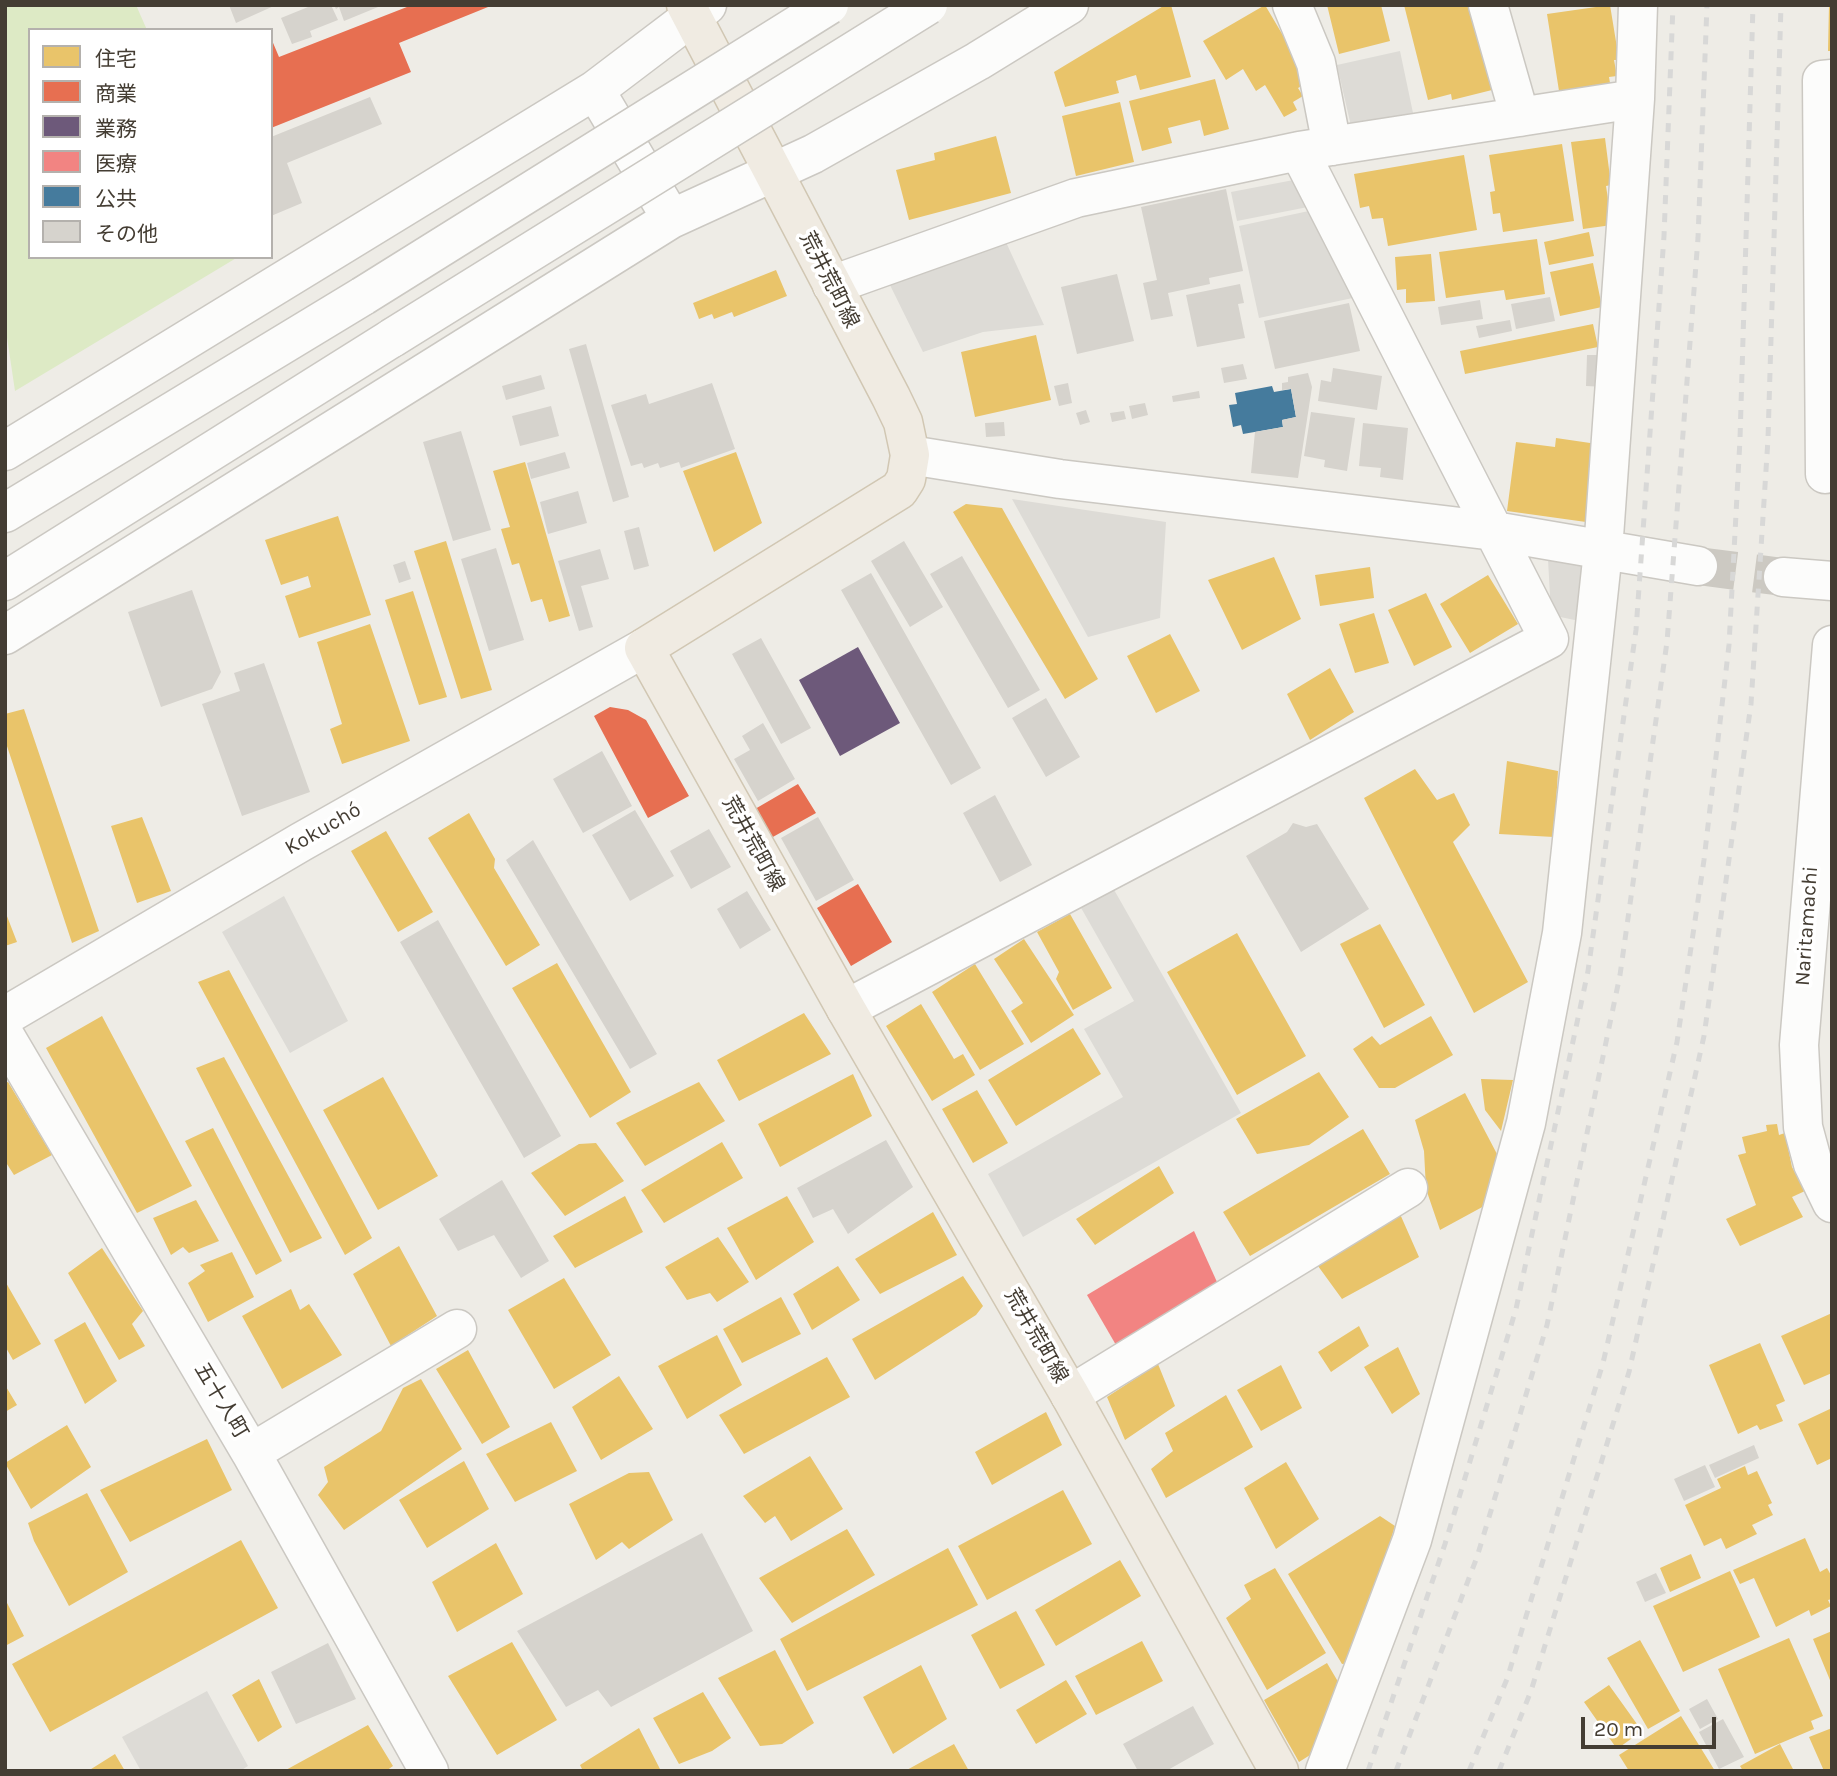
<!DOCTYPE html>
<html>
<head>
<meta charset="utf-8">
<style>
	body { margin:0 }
	#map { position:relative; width:1837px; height:1776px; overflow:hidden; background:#eeece6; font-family:Karla,"Noto Sans JP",sans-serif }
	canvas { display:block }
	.frame { position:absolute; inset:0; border:7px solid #443d33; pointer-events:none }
	.legend { position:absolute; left:28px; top:28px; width:245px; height:231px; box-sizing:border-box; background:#fff; border:2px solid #b4b1ad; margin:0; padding:9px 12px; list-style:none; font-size:21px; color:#443d33 }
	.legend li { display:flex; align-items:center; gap:14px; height:35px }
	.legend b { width:35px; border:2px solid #b4b1ad }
	.scale { position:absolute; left:1581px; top:1717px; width:135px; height:32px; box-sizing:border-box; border:4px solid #443d33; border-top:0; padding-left:9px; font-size:21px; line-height:24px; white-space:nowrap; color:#443d33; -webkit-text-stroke:5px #fff; paint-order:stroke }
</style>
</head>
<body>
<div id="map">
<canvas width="1837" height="1776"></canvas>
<div class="frame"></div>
<ul class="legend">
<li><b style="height:19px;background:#e9c46a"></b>住宅</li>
<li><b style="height:19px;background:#e76f51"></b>商業</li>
<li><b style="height:19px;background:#6d597a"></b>業務</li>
<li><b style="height:19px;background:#f28482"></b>医療</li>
<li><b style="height:19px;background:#457b9d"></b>公共</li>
<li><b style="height:19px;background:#d6d3cd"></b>その他</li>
</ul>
<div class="scale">20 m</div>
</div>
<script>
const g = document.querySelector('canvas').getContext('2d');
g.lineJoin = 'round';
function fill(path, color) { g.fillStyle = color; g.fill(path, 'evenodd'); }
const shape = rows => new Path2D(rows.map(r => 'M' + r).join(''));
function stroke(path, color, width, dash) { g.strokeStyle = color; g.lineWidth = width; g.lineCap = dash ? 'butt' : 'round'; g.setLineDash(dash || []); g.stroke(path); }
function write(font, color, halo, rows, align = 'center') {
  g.font = font + ' Karla,"Noto Sans JP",sans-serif'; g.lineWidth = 7; g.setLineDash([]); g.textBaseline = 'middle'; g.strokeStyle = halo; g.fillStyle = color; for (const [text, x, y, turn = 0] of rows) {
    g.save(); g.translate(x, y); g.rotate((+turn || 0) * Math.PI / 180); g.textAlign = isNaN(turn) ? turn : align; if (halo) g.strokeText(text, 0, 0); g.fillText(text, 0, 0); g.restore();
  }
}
fill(shape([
	[5,5,136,5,147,30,30,30,30,257,238,257,15,391,5,324]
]), '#ddeac5');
fill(shape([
	[1400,51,1413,113,1351,126,1337,65],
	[1304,178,1318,205,1237,221,1231,192],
	[1318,209,1362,296,1259,318,1239,226],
	[1005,240,1044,325,983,332,923,352,888,281],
	[1012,499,1166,522,1160,618,1088,637],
	[1548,559,1587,567,1584,622,1551,615],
	[1113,888,1241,1113,1023,1237,988,1174,1123,1097,1084,1029,1134,1001,1080,906],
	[284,896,348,1021,290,1053,222,932],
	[207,1691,248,1766,240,1771,141,1771,122,1737]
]), '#dddbd6');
fill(shape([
	[1165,5,1171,5,1191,77,1140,90,1136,75,1116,81,1119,93,1065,107,1054,72],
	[1265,5,1310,81,1298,88,1303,96,1293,102,1297,110,1284,117,1265,85,1256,91,1243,69,1226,80,1203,41],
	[1327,5,1381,5,1390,41,1339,54],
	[1404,5,1471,5,1492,90,1452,100,1451,94,1428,100],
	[1610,5,1619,60,1614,60,1617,76,1609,77,1610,83,1559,91,1547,14],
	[1829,5,1832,5,1832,51,1828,51],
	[1215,79,1229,129,1204,136,1200,120,1168,128,1172,143,1142,151,1129,101],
	[1120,102,1134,162,1076,176,1062,116],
	[996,136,1011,193,909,220,896,170,935,160,934,153],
	[1605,138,1611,185,1606,186,1612,225,1583,229,1571,142],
	[1562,144,1574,221,1503,232,1500,213,1493,214,1490,192,1495,191,1489,155],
	[1464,155,1477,230,1388,246,1383,218,1372,219,1369,206,1360,208,1354,174],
	[1589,232,1594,256,1549,265,1544,242],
	[1537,239,1545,294,1506,300,1504,290,1446,298,1439,252],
	[1431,254,1435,301,1406,303,1406,289,1397,290,1395,257],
	[1593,263,1602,307,1560,316,1550,272],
	[776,270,787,296,734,317,732,312,714,319,712,314,699,319,693,303],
	[1593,324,1598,347,1465,374,1460,351],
	[1036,335,1051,400,975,417,961,352],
	[1556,438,1597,444,1586,522,1507,511,1516,442,1555,447],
	[736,452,762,523,714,552,683,471],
	[525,462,570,616,549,622,542,599,531,602,519,563,512,565,501,529,510,527,493,471],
	[966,504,1002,508,1098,679,1065,699,953,512],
	[338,516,371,615,299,638,285,596,311,587,308,576,281,585,265,540],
	[446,541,492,690,461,699,414,551],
	[1274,557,1301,619,1242,650,1208,580],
	[1370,567,1374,598,1320,606,1315,575],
	[1488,575,1518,624,1470,653,1440,604],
	[413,591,447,697,419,705,385,600],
	[1426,593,1452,647,1414,666,1388,610],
	[1374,613,1389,663,1355,673,1339,624],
	[370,624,410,741,342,764,330,729,342,724,317,642],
	[1170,634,1200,691,1156,713,1127,656],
	[1330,668,1354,712,1310,740,1287,694],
	[24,709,99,931,72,943,5,740,5,714],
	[1507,761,1558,771,1554,837,1499,834],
	[1415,769,1437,800,1454,793,1470,825,1453,842,1528,982,1474,1013,1364,798],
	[469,813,495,859,494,868,540,945,506,966,428,838],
	[142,817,171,891,137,903,111,826],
	[386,831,433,912,398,932,351,851],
	[5,911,17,942,5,946],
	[1070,914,1112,988,1073,1010,1056,979,1059,972,1037,932],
	[1380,924,1425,1005,1384,1028,1340,944],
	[1237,933,1306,1056,1237,1095,1167,972],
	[1024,939,1074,1015,1031,1043,1011,1011,1023,1003,994,959],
	[557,963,631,1092,590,1118,512,988],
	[975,964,1024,1044,980,1070,932,992],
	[229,970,372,1238,345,1255,198,982],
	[921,1004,954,1059,963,1054,975,1075,932,1101,886,1026],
	[804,1013,831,1054,739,1101,717,1060],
	[102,1016,192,1186,137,1213,46,1048],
	[1431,1016,1453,1055,1395,1088,1379,1088,1353,1049,1372,1036,1380,1045],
	[1073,1028,1101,1074,1016,1126,988,1080],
	[224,1057,322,1238,290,1253,196,1068],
	[1319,1072,1349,1117,1309,1145,1257,1154,1236,1119],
	[853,1074,872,1116,780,1167,758,1124],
	[383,1077,438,1176,378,1210,323,1110],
	[1481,1079,1513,1080,1501,1131,1485,1110],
	[8,1082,52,1155,14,1175,5,1161,5,1083],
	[699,1082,725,1121,645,1166,616,1123],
	[977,1090,1008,1143,973,1163,942,1109],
	[1465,1093,1497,1154,1486,1205,1440,1230,1426,1189,1424,1151,1415,1120],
	[1777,1124,1779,1135,1785,1133,1792,1167,1805,1191,1792,1197,1803,1217,1740,1246,1726,1219,1756,1205,1738,1155,1746,1153,1742,1137,1767,1131,1766,1125],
	[213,1128,282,1261,256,1275,185,1141],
	[1363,1129,1390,1174,1250,1256,1223,1212],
	[722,1142,743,1178,664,1223,641,1190],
	[596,1143,624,1181,565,1216,531,1173,579,1144],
	[1159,1166,1174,1193,1095,1245,1076,1219],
	[625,1196,643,1232,575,1268,553,1236],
	[787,1196,814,1242,756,1280,727,1228],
	[196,1200,219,1241,189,1253,183,1247,171,1255,153,1218],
	[933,1212,957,1255,880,1294,855,1259],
	[1400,1214,1419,1257,1342,1299,1318,1266],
	[718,1237,749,1282,717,1302,710,1293,687,1300,665,1267],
	[399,1246,437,1316,391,1346,353,1274],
	[102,1248,143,1311,132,1324,145,1346,119,1360,68,1273],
	[232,1252,254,1297,208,1322,188,1283,205,1271,200,1265],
	[838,1266,860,1300,812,1330,793,1294],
	[963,1276,983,1306,976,1315,875,1380,852,1339],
	[564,1278,611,1355,554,1389,508,1310],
	[5,1281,41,1344,13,1360,5,1346],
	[291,1289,300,1310,309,1304,342,1355,282,1389,242,1316],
	[781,1297,801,1334,742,1363,723,1329],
	[1832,1313,1832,1373,1804,1385,1781,1336],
	[85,1322,117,1381,85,1404,54,1340],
	[1359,1326,1369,1346,1331,1372,1318,1352],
	[717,1335,742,1385,687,1419,658,1366],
	[1760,1343,1785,1401,1776,1405,1783,1421,1760,1430,1757,1425,1738,1434,1709,1365],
	[1398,1347,1420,1394,1392,1414,1364,1367],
	[468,1350,510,1427,482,1444,436,1369],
	[827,1357,850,1397,744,1454,719,1415],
	[1158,1364,1175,1406,1125,1440,1107,1397],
	[1281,1365,1302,1408,1261,1431,1237,1390],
	[619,1376,653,1429,601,1460,572,1407],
	[421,1379,462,1449,344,1530,318,1495,328,1482,324,1467,381,1431,403,1388],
	[5,1385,17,1405,5,1412],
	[1226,1395,1253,1447,1166,1498,1151,1469,1173,1451,1165,1433],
	[1832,1408,1832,1458,1817,1465,1798,1424],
	[1046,1412,1062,1445,992,1485,975,1452],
	[551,1422,577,1471,515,1502,486,1454],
	[67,1425,91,1467,31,1509,5,1463],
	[207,1439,232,1490,130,1542,100,1490],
	[810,1456,843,1509,791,1541,775,1516,765,1523,743,1496],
	[464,1461,489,1509,427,1548,399,1500],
	[1286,1462,1319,1519,1276,1549,1244,1488],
	[1745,1466,1748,1475,1757,1471,1772,1503,1768,1505,1773,1515,1752,1525,1757,1534,1726,1549,1721,1538,1704,1546,1685,1505,1721,1488,1717,1479],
	[649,1472,673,1520,629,1549,622,1542,596,1560,569,1504,629,1473],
	[1063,1490,1092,1544,987,1600,958,1546],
	[87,1493,128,1572,69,1606,34,1541,28,1523],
	[1380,1516,1395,1526,1353,1663,1342,1664,1288,1574],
	[847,1529,875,1575,792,1623,759,1578],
	[1805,1538,1820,1572,1827,1568,1832,1577,1832,1599,1828,1600,1831,1606,1811,1616,1809,1610,1776,1627,1754,1578,1740,1584,1733,1570],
	[241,1540,278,1608,50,1732,12,1664],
	[496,1543,523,1594,457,1632,432,1582],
	[948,1548,978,1605,807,1691,780,1639],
	[1691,1554,1701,1578,1670,1592,1660,1568],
	[1120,1560,1141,1596,1056,1646,1035,1610],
	[1275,1568,1326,1653,1267,1690,1226,1618,1251,1599,1244,1585],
	[1730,1571,1760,1637,1683,1672,1653,1606],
	[5,1599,24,1636,5,1646],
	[1016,1611,1045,1665,1000,1689,971,1635],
	[1832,1631,1832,1685,1813,1639],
	[1789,1638,1823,1716,1811,1721,1814,1729,1755,1754,1718,1669],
	[1640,1640,1680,1711,1648,1729,1607,1658],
	[1142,1641,1163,1681,1096,1715,1075,1676],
	[512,1642,557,1720,497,1755,448,1676],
	[775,1650,814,1723,782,1744,760,1746,718,1678],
	[1327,1663,1340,1685,1318,1750,1299,1762,1264,1700],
	[921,1665,947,1719,893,1754,863,1697],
	[259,1679,282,1727,258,1742,232,1695],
	[1066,1680,1087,1714,1036,1744,1016,1710],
	[1609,1685,1642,1731,1617,1749,1584,1702],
	[703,1692,731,1738,712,1751,679,1764,653,1718],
	[1681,1716,1715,1771,1629,1771,1619,1755],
	[368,1725,393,1766,386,1771,284,1771],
	[639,1728,661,1771,583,1771,580,1765],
	[1832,1728,1832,1771,1824,1771,1809,1737],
	[954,1744,969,1771,905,1771],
	[1780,1744,1794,1771,1743,1771,1740,1766],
	[115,1754,125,1771,88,1771]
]), '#e9c46a');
fill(shape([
	[412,5,493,5,399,43,411,72,271,128,271,38,279,57],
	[610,707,628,710,646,720,689,796,648,818,594,716],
	[798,784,816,813,771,838,755,809],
	[858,884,892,942,851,966,817,908]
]), '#e76f51');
fill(shape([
	[858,647,900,723,840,756,799,680]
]), '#6d597a');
fill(shape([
	[1194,1231,1217,1282,1116,1345,1087,1295]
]), '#f28482');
fill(shape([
	[1272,386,1274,392,1291,389,1296,417,1282,420,1283,427,1243,434,1241,425,1233,427,1229,405,1237,404,1235,393]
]), '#457b9d');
fill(shape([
	[229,5,276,5,236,23],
	[313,5,331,5,338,20,310,31,312,37,292,44,281,18],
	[334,5,383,5,344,21,339,7,336,9],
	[370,97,382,124,287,163,302,203,271,216,271,137],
	[1226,189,1243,271,1209,278,1210,284,1168,293,1173,316,1151,320,1143,283,1157,280,1141,207],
	[1117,274,1134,341,1077,354,1061,287],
	[1240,284,1244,303,1238,304,1245,338,1197,347,1186,295],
	[1550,297,1555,321,1516,329,1511,304],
	[1480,300,1483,319,1441,325,1438,307],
	[1349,303,1360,351,1275,369,1264,321],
	[1510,320,1512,331,1479,338,1476,326],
	[586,344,629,497,613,502,569,349],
	[1587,355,1606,355,1606,387,1586,386],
	[1243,364,1247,379,1224,383,1221,368],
	[1333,368,1382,376,1377,410,1318,401,1321,380,1331,382],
	[1308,373,1312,387,1298,478,1251,473,1255,432,1283,427,1282,420,1296,417,1291,389,1282,390,1282,383,1288,382,1288,377],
	[541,375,545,389,506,400,502,386],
	[712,383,735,449,681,468,679,462,660,468,658,463,644,468,642,463,631,466,611,405,646,394,649,404],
	[1068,383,1072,403,1059,406,1054,386],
	[1199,391,1200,398,1173,402,1172,396],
	[1145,403,1148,415,1132,419,1129,406],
	[551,406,559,436,520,446,512,416],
	[1086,410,1090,422,1080,425,1076,413],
	[1124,411,1126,419,1112,422,1110,413],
	[1311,412,1355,418,1347,471,1324,467,1325,460,1304,456],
	[1004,422,1005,436,986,437,985,423],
	[1363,423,1408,428,1403,480,1380,477,1381,468,1359,466],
	[461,431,491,530,453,541,423,442],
	[565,452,570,468,531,479,527,463],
	[578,491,587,523,548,534,540,502],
	[639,527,649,566,634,570,624,531],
	[904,541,943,607,910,627,871,561],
	[496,548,524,640,489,651,461,559],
	[600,549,609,579,581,586,593,627,579,631,558,561],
	[962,556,1040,690,1008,708,930,574],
	[405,561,411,579,399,583,393,565],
	[871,573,981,768,951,785,841,590],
	[192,590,221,672,212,689,161,707,128,612],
	[761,638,811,728,781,744,732,654],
	[264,663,310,792,242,816,202,704,240,691,234,673],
	[1046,698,1080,757,1046,777,1012,718],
	[763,723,795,779,758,801,734,759,750,750,742,736],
	[602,751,632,806,583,833,553,779],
	[995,795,1032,865,1000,882,963,813],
	[635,810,674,876,630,901,592,835],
	[818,817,854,880,816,901,781,838],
	[1293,823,1306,827,1317,824,1369,909,1301,952,1246,856,1287,832],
	[709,829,731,867,691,889,670,851],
	[533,840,657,1054,630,1069,506,860],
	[747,891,771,930,740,949,717,909],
	[438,920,561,1136,524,1158,400,942],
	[886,1140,913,1187,848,1234,833,1209,813,1218,797,1188],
	[502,1180,549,1261,521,1278,494,1235,458,1251,439,1219],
	[1754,1445,1759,1458,1715,1478,1709,1465],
	[1705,1465,1715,1487,1684,1501,1674,1479],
	[702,1533,753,1631,611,1707,598,1690,566,1707,517,1631],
	[1656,1573,1666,1593,1645,1602,1636,1582],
	[328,1643,356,1699,296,1724,271,1672],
	[1707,1699,1718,1719,1700,1729,1689,1709],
	[1193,1706,1214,1744,1166,1771,1138,1771,1123,1744],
	[1723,1719,1744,1757,1719,1769,1699,1732]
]), '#d6d3cd');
stroke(shape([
	[1698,566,1783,577]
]), '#ccc9c2', 38, [38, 19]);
const minor = shape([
	[1292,5,1316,63,1332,146],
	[1488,5,1520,117],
	[595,90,665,208],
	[832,285,1076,198,1299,151,1635,99],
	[5,451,595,90,707,5],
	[910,455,1060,479,1494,531,1698,566],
	[1825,474,1822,80,1832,79],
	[5,513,363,296],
	[1783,577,1832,581],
	[5,581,392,338],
	[5,635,671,219,813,154,978,61,1069,5],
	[1832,645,1799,1045,1803,1127,1813,1164,1832,1203],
	[846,1009,1549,639,1299,151],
	[5,1016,301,842,644,648],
	[5,1036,251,1453,429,1771],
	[1070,1395,1408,1188],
	[251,1453,457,1329],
	[1325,1771,1412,1540,1526,1123,1562,933,1603,551,1635,99,1638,5]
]);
const major = shape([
	[686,5,891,397,903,422,910,455,906,479,899,490,644,648,846,1009,1070,1395,1279,1771]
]);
stroke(minor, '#cbc8c2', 41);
stroke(major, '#d1c7b3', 41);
stroke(minor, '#fcfcfb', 38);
stroke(major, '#f0ebe2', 38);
stroke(shape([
	[1368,1771,1445,1544,1516,1309,1588,971,1636,630,1664,236,1673,5],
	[1396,1771,1477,1557,1547,1325,1620,975,1667,642,1698,238,1707,5],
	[1469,1771,1507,1679,1603,1363,1677,1042,1704,860,1729,645,1740,439,1753,5],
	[1499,1771,1531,1691,1629,1372,1704,1036,1751,704,1768,439,1781,5]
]), '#d8d8d7', 5, [9, 9]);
const minorBridge = shape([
	[363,296,829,5],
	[392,338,928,5]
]);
stroke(minorBridge, '#cbc8c2', 41, []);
stroke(minorBridge, '#fcfcfb', 38);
write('21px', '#443d33', '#fff', [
	["荒井荒町線",829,280,63],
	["Kokuchó",323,829,-30],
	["荒井荒町線",753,844,61],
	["Naritamachi",1807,926,-86],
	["荒井荒町線",1036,1336,60],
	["五十人町",221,1401,59]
]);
</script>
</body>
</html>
